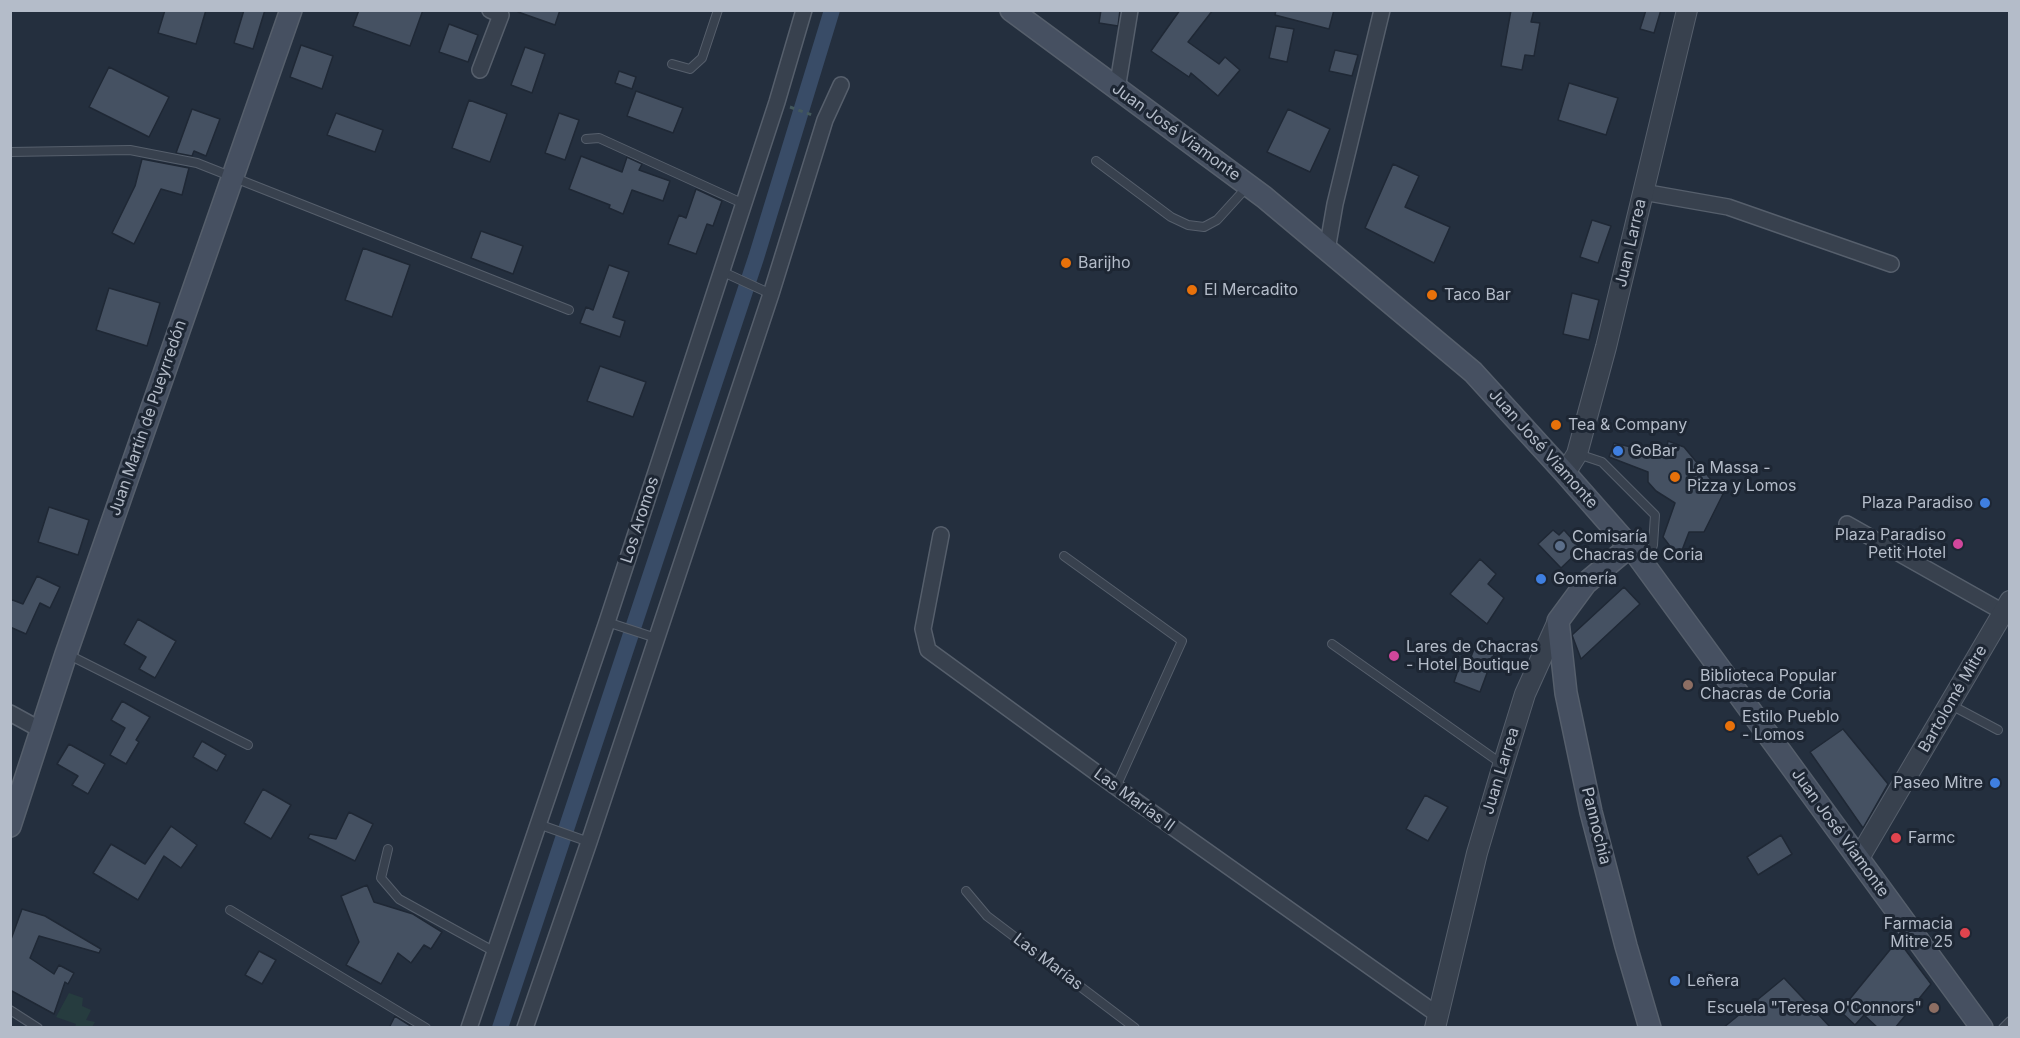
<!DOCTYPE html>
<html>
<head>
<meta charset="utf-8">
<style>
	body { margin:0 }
	#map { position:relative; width:2020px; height:1038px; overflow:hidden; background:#242f3e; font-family:Inter,sans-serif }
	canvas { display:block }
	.frame { position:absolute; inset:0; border:12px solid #b4bcc9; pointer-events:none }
</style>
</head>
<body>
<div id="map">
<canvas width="2020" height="1038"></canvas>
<div class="frame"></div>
</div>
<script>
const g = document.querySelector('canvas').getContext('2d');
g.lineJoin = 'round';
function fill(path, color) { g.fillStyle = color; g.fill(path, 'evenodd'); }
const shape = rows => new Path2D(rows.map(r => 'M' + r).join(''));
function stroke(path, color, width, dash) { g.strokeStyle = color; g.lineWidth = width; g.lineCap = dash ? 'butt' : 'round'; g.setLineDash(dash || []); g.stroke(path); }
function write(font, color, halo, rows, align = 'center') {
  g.font = font + ' Inter,sans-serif'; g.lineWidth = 6; g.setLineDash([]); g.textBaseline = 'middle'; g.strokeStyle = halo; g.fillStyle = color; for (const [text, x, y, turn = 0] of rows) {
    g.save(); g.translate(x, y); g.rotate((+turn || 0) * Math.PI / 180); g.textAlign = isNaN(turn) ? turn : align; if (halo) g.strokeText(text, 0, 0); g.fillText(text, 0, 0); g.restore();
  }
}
fill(shape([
	[69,993,83,998,82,1006,91,1010,86,1020,95,1022,92,1027,75,1027,76,1024,56,1017]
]), '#263c3f');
stroke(shape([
	[500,1028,756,258,832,10]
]), '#394c67', 16);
const building = shape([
	[165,10,206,10,196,44,158,33,165,10],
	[244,10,265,10,253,49,234,43,244,10],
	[359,10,423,10,410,46,353,26,359,10],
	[519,10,560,10,555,25,518,12,519,10],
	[1101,10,1120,10,1118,26,1099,23,1101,10],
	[1180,10,1213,10,1188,42,1219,64,1225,57,1240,70,1218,96,1191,73,1189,77,1151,51,1180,10],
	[1276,10,1334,10,1329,29,1275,15,1276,10],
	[1511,10,1534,10,1531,22,1540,23,1534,56,1525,55,1522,70,1501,66,1511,10],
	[1646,10,1661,10,1654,33,1640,29,1646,10],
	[449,24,478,35,468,62,439,52,449,24],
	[1276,26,1294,29,1287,62,1269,58,1276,26],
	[301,45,333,56,322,89,290,77,301,45],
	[525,47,545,54,532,93,511,85,525,47],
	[1335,50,1358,55,1352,76,1329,71,1335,50],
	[109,67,169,97,149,137,89,107,109,67],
	[619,71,636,77,632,89,615,83,619,71],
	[1569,83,1618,98,1606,135,1558,120,1569,83],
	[636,91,683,108,673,133,627,116,636,91],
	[469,100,507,114,490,162,452,148,469,100],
	[192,109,220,119,206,156,194,151,192,156,176,153,192,109],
	[1288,109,1330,129,1310,172,1267,152,1288,109],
	[336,113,383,130,375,152,327,135,336,113],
	[559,113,579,120,565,160,545,153,559,113],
	[581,156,622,172,627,157,642,164,639,170,670,181,663,201,632,190,623,214,609,208,610,205,569,189,581,156],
	[142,159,189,168,182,195,161,189,134,244,112,233,135,186,142,159],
	[1393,164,1419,176,1405,207,1450,227,1434,263,1365,228,1393,164],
	[696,189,722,201,713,226,707,224,696,254,668,244,679,215,686,218,696,189],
	[1592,220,1611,226,1598,263,1580,257,1592,220],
	[481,231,523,246,513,274,471,258,481,231],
	[363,248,410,265,392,317,345,300,363,248],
	[609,265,629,272,613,317,625,321,620,337,580,323,586,307,593,310,609,265],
	[109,288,160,303,147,346,96,330,109,288],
	[1572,293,1599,300,1589,340,1563,334,1572,293],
	[600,366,646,382,633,417,587,401,600,366],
	[1668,441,1684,447,1723,494,1704,532,1689,532,1679,558,1663,537,1675,503,1656,491,1648,482,1648,472,1609,457,1614,443,1665,455,1668,441],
	[49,507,89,520,78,555,38,542,49,507],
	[1553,530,1559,535,1564,530,1581,549,1561,568,1538,544,1553,530],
	[1480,559,1496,574,1488,584,1504,598,1487,624,1450,594,1480,559],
	[37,576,60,587,50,608,40,603,26,634,10,627,10,599,23,604,37,576],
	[1624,587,1640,604,1581,659,1572,635,1624,587],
	[138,619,176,641,155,678,139,669,146,657,124,644,138,619],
	[1478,639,1497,646,1480,692,1454,682,1460,664,1467,667,1478,639],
	[122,701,150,717,136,740,139,742,126,764,110,755,125,728,111,720,122,701],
	[1843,729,1888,784,1863,828,1810,752,1843,729],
	[202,741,226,755,217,771,193,757,202,741],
	[69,744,105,764,88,794,72,785,78,776,57,764,69,744],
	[263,789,291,805,271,839,244,823,263,789],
	[1425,795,1448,807,1428,841,1406,829,1425,795],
	[349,812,373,824,355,861,308,838,310,834,336,839,349,812],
	[171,826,197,845,181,868,164,856,138,900,93,873,111,844,145,864,171,826],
	[1781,835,1792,854,1758,875,1747,857,1781,835],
	[367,885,374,902,413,914,442,932,431,949,424,945,411,963,398,953,381,984,346,965,359,942,341,896,367,885],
	[22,909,45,916,101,949,99,953,39,936,30,958,54,974,59,965,74,973,68,984,65,982,54,1014,10,990,10,942,22,909],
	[1898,940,1931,984,1895,1028,1878,1028,1864,1015,1855,1025,1840,1011,1898,940],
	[259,951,276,960,262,984,245,975,259,951],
	[1784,978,1831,1028,1723,1028,1784,978],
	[395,1016,414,1028,389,1028,395,1016]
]);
fill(building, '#455162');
stroke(building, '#1f2835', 1.5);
const service = shape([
	[672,64,690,69,702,58,718,10],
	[586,139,599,138,744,204],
	[10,152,130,150,197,163,569,310],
	[1096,161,1171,217,1188,225,1204,227,1217,220,1247,187],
	[721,271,771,294],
	[1578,454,1602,462,1655,515,1653,545,1647,564],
	[1064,556,1182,641,1116,787],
	[607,622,656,638],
	[1332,644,1502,764],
	[67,654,248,745],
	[1951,705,1998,730],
	[538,824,589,842],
	[388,849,381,878,399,899,495,952],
	[966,891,987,916,1135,1028],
	[230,910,426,1028],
	[10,1010,38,1028],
	[2003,1028,2010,1021]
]);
const minor = shape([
	[480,70,501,15,490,10],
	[1117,89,1130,10],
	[1643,192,1728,207,1891,264],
	[1327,250,1335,204,1382,10],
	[1847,524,2003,612],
	[941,535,923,629,928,650,1116,787,1438,1015],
	[10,713,41,730],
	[469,1028,607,622,777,102,804,10],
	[525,1028,589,842,771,294,825,120,841,85]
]);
const tertiary = shape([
	[1565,473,1577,454,1606,347,1687,10],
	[1859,858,2010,601],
	[1435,1028,1477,853,1503,765,1525,694,1558,621]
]);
const secondary = shape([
	[1011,10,1264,197,1473,372,1565,473,1637,555,1982,1028],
	[1629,547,1586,583,1558,621,1566,693,1591,812,1626,946,1650,1028],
	[10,826,66,654,291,10]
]);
stroke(service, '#565f6c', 10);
stroke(minor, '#565f6c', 18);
stroke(tertiary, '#565f6c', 22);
stroke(secondary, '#565f6c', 24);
stroke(shape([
	[790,107,812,115]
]), '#44595c', 3, [4.5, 4.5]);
stroke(service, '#38414e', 8);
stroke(minor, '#38414e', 15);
stroke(tertiary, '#38414e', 20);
stroke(secondary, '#465061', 21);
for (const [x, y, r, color] of [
	[1066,263,6,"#e8710a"],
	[1192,290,6,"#e8710a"],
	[1432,295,6,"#e8710a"],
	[1556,425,6,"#e8710a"],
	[1618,451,6,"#3f7fe0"],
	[1675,477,6,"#e8710a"],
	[1985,503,6,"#3f7fe0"],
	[1958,544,6,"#d1479c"],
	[1560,546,6,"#5c6f8a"],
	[1541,579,6,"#3f7fe0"],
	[1394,656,6,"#d1479c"],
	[1688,685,6,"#8d6e63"],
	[1730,726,6,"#e8710a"],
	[1995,783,6,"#3f7fe0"],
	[1896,838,6,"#e0444e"],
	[1965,933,6,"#e0444e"],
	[1675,981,6,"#3f7fe0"],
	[1934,1008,6,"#8d6e63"]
]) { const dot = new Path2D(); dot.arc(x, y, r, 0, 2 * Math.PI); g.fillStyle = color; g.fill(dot); stroke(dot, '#1d2633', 2); }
write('16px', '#b4bcc9', '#1d2633', [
	["Juan José Viamonte",1176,132,36],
	["Juan Larrea",1631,243,-77],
	["Juan Martín de Pueyrredón",148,418,-71],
	["Juan José Viamonte",1543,449,48],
	["Los Aromos",640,520,-72],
	["Bartolomé Mitre",1953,699,-60],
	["Juan Larrea",1501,771,-73],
	["Las Marías II",1134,800,36],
	["Pannochia",1596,826,76],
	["Juan José Viamonte",1840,833,54],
	["Las Marías",1048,962,37]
]);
write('16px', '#b4bcc9', '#1d2633', [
	["Barijho",1078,263],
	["El Mercadito",1204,290],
	["Taco Bar",1444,295],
	["Tea & Company",1568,425],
	["GoBar",1630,451],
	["La Massa -",1687,468],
	["Pizza y Lomos",1687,486],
	["Plaza Paradiso",1973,503,"right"],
	["Plaza Paradiso",1946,535,"right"],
	["Petit Hotel",1946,553,"right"],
	["Comisaría",1572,537],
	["Chacras de Coria",1572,555],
	["Gomería",1553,579],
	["Lares de Chacras",1406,647],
	["- Hotel Boutique",1406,665],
	["Biblioteca Popular",1700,676],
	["Chacras de Coria",1700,694],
	["Estilo Pueblo",1742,717],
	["- Lomos",1742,735],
	["Paseo Mitre",1983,783,"right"],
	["Farmc",1908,838],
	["Farmacia",1953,924,"right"],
	["Mitre 25",1953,942,"right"],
	["Leñera",1687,981],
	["Escuela \"Teresa O'Connors\"",1922,1008,"right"]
], 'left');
</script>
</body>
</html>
